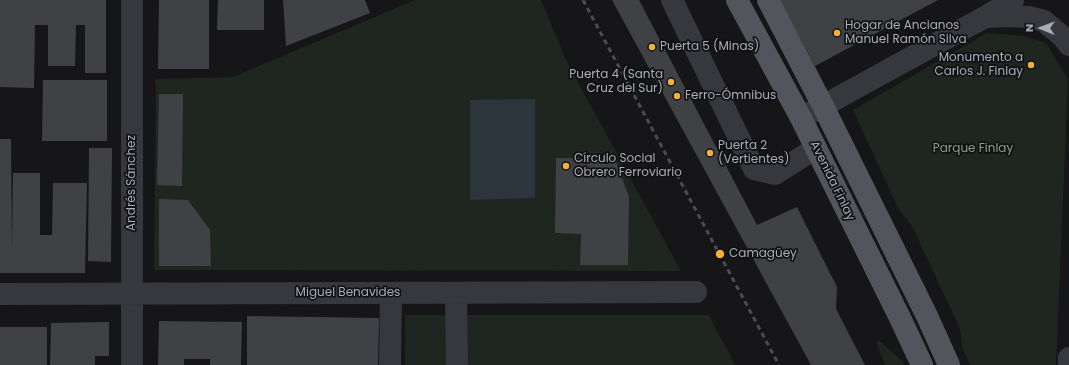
<!DOCTYPE html>
<html>
<head>
<meta charset="utf-8">
<style>
	body { margin:0 }
	#map { position:relative; width:1069px; height:365px; overflow:hidden; background:#161618; font-family:Poppins,sans-serif }
	canvas { display:block }
	.north { position:absolute; left:1021px; top:8px; width:40px; height:40px; -webkit-text-stroke:3px #111113; paint-order:stroke; rotate:271deg; font-size:11px; font-weight:700; line-height:16px; text-align:center; color:#a8adb8 }
	.north::after { content:''; display:block; margin:auto; width:14px; height:18px; background:#a8adb8; clip-path:polygon(50% 0,100% 100%,50% 72%,0 100%) }
</style>
</head>
<body>
<div id="map">
<canvas width="1069" height="365"></canvas>
<div class="north">N</div>
</div>
<script>
const g = document.querySelector('canvas').getContext('2d');
g.lineJoin = 'round';
function fill(path, color) { g.fillStyle = color; g.fill(path, 'evenodd'); }
const shape = rows => new Path2D(rows.map(r => 'M' + r).join(''));
function stroke(path, color, width, dash) { g.strokeStyle = color; g.lineWidth = width; g.lineCap = dash ? 'butt' : 'round'; g.setLineDash(dash || []); g.stroke(path); }
function write(font, color, halo, rows, align = 'center') {
  g.font = font + ' Poppins,sans-serif'; g.lineWidth = 3.5; g.setLineDash([]); g.textBaseline = 'middle'; g.strokeStyle = halo; g.fillStyle = color; for (const [text, x, y, turn = 0] of rows) {
    g.save(); g.translate(x, y); g.rotate((+turn || 0) * Math.PI / 180); g.textAlign = isNaN(turn) ? turn : align; if (halo) g.strokeText(text, 0, 0); g.fillText(text, 0, 0); g.restore();
  }
}
fill(shape([
	[415,0,541,0,567,62,681,271,154,270,156,88,155,79,233,77],
	[987,33,1025,36,1046,43,1068,79,1056,365,970,365,962,347,960,329,912,226,899,210,853,110],
	[405,315,709,315,735,365,405,365],
	[880,341,903,362,904,365,885,365,876,342]
]), '#1e261f');
fill(shape([
	[535,99,535,198,470,200,470,100]
]), '#2c353c');
fill(shape([
	[0,0,106,0,106,73,85,73,85,25,76,25,75,66,48,66,48,25,35,25,34,88,0,87],
	[159,0,209,0,209,69,158,69],
	[218,0,264,0,264,30,217,30],
	[283,0,365,0,370,13,286,46],
	[612,0,639,0,757,225,797,207,837,287,836,309,865,365,811,365],
	[780,0,938,0,815,66],
	[43,80,107,80,107,141,42,141],
	[159,94,183,94,182,186,157,185],
	[0,139,11,139,12,248,13,173,40,173,40,235,52,235,53,183,87,183,85,273,0,273],
	[89,148,112,148,111,262,88,261],
	[556,158,615,159,629,197,628,265,580,265,581,234,555,233],
	[159,199,188,200,210,230,211,266,159,266],
	[247,316,379,318,378,365,247,365],
	[159,321,242,322,241,365,210,365,210,359,184,359,184,365,158,365],
	[109,322,109,356,95,356,95,365,50,365,51,323],
	[0,327,47,327,47,365,0,365]
]), '#404145');
stroke(shape([
	[132,0,132,365],
	[672,0,754,169,775,174,816,148],
	[987,17,1007,16,1029,17,1044,21,1063,37,1069,45],
	[801,118,985,17,1013,0],
	[456,293,457,365],
	[0,294,696,292],
	[390,365,391,293],
	[1069,365,1069,358]
]), '#37383d', 22);
stroke(shape([
	[737,0,801,118,902,322,922,365],
	[768,0,823,106,927,316,949,365]
]), '#53555c', 22);
stroke(shape([
	[583,0,779,365]
]), '#4a4c52', 3, [5, 4]);
for (const [x, y, r, color] of [
	[837,33,4,"#f2b134"],
	[652,47,4,"#f2b134"],
	[1031,65,4,"#f2b134"],
	[671,82,4,"#f2b134"],
	[677,96,4,"#f2b134"],
	[710,153,4,"#f2b134"],
	[566,166,4,"#f2b134"],
	[720,254,5,"#f2b134"]
]) { const dot = new Path2D(); dot.arc(x, y, r, 0, 2 * Math.PI); g.fillStyle = color; g.fill(dot); stroke(dot, '#111113', 1.5); }
write('12px', '#a8adb8', '#111113', [
	["Hogar de Ancianos",845,26],
	["Manuel Ramón Silva",845,40],
	["Puerta 5 (Minas)",660,47],
	["Monumento a",1023,58,"right"],
	["Carlos J. Finlay",1023,72,"right"],
	["Puerta 4 (Santa",663,75,"right"],
	["Cruz del Sur)",663,89,"right"],
	["Ferro-Ómnibus",685,96],
	["Puerta 2",718,146],
	["(Vertientes)",718,160],
	["Círculo Social",574,159],
	["Obrero Ferroviario",574,173],
	["Camagüey",729,254]
], 'left');
write('12px', '#7fa381', '#111113', [
	["Parque Finlay",973,149]
]);
write('12px', '#a8adb8', '#111113', [
	["Avenida Finlay",832,181,64],
	["Andrés Sánchez",132,183,-90],
	["Miguel Benavides",348,293]
]);
</script>
</body>
</html>
